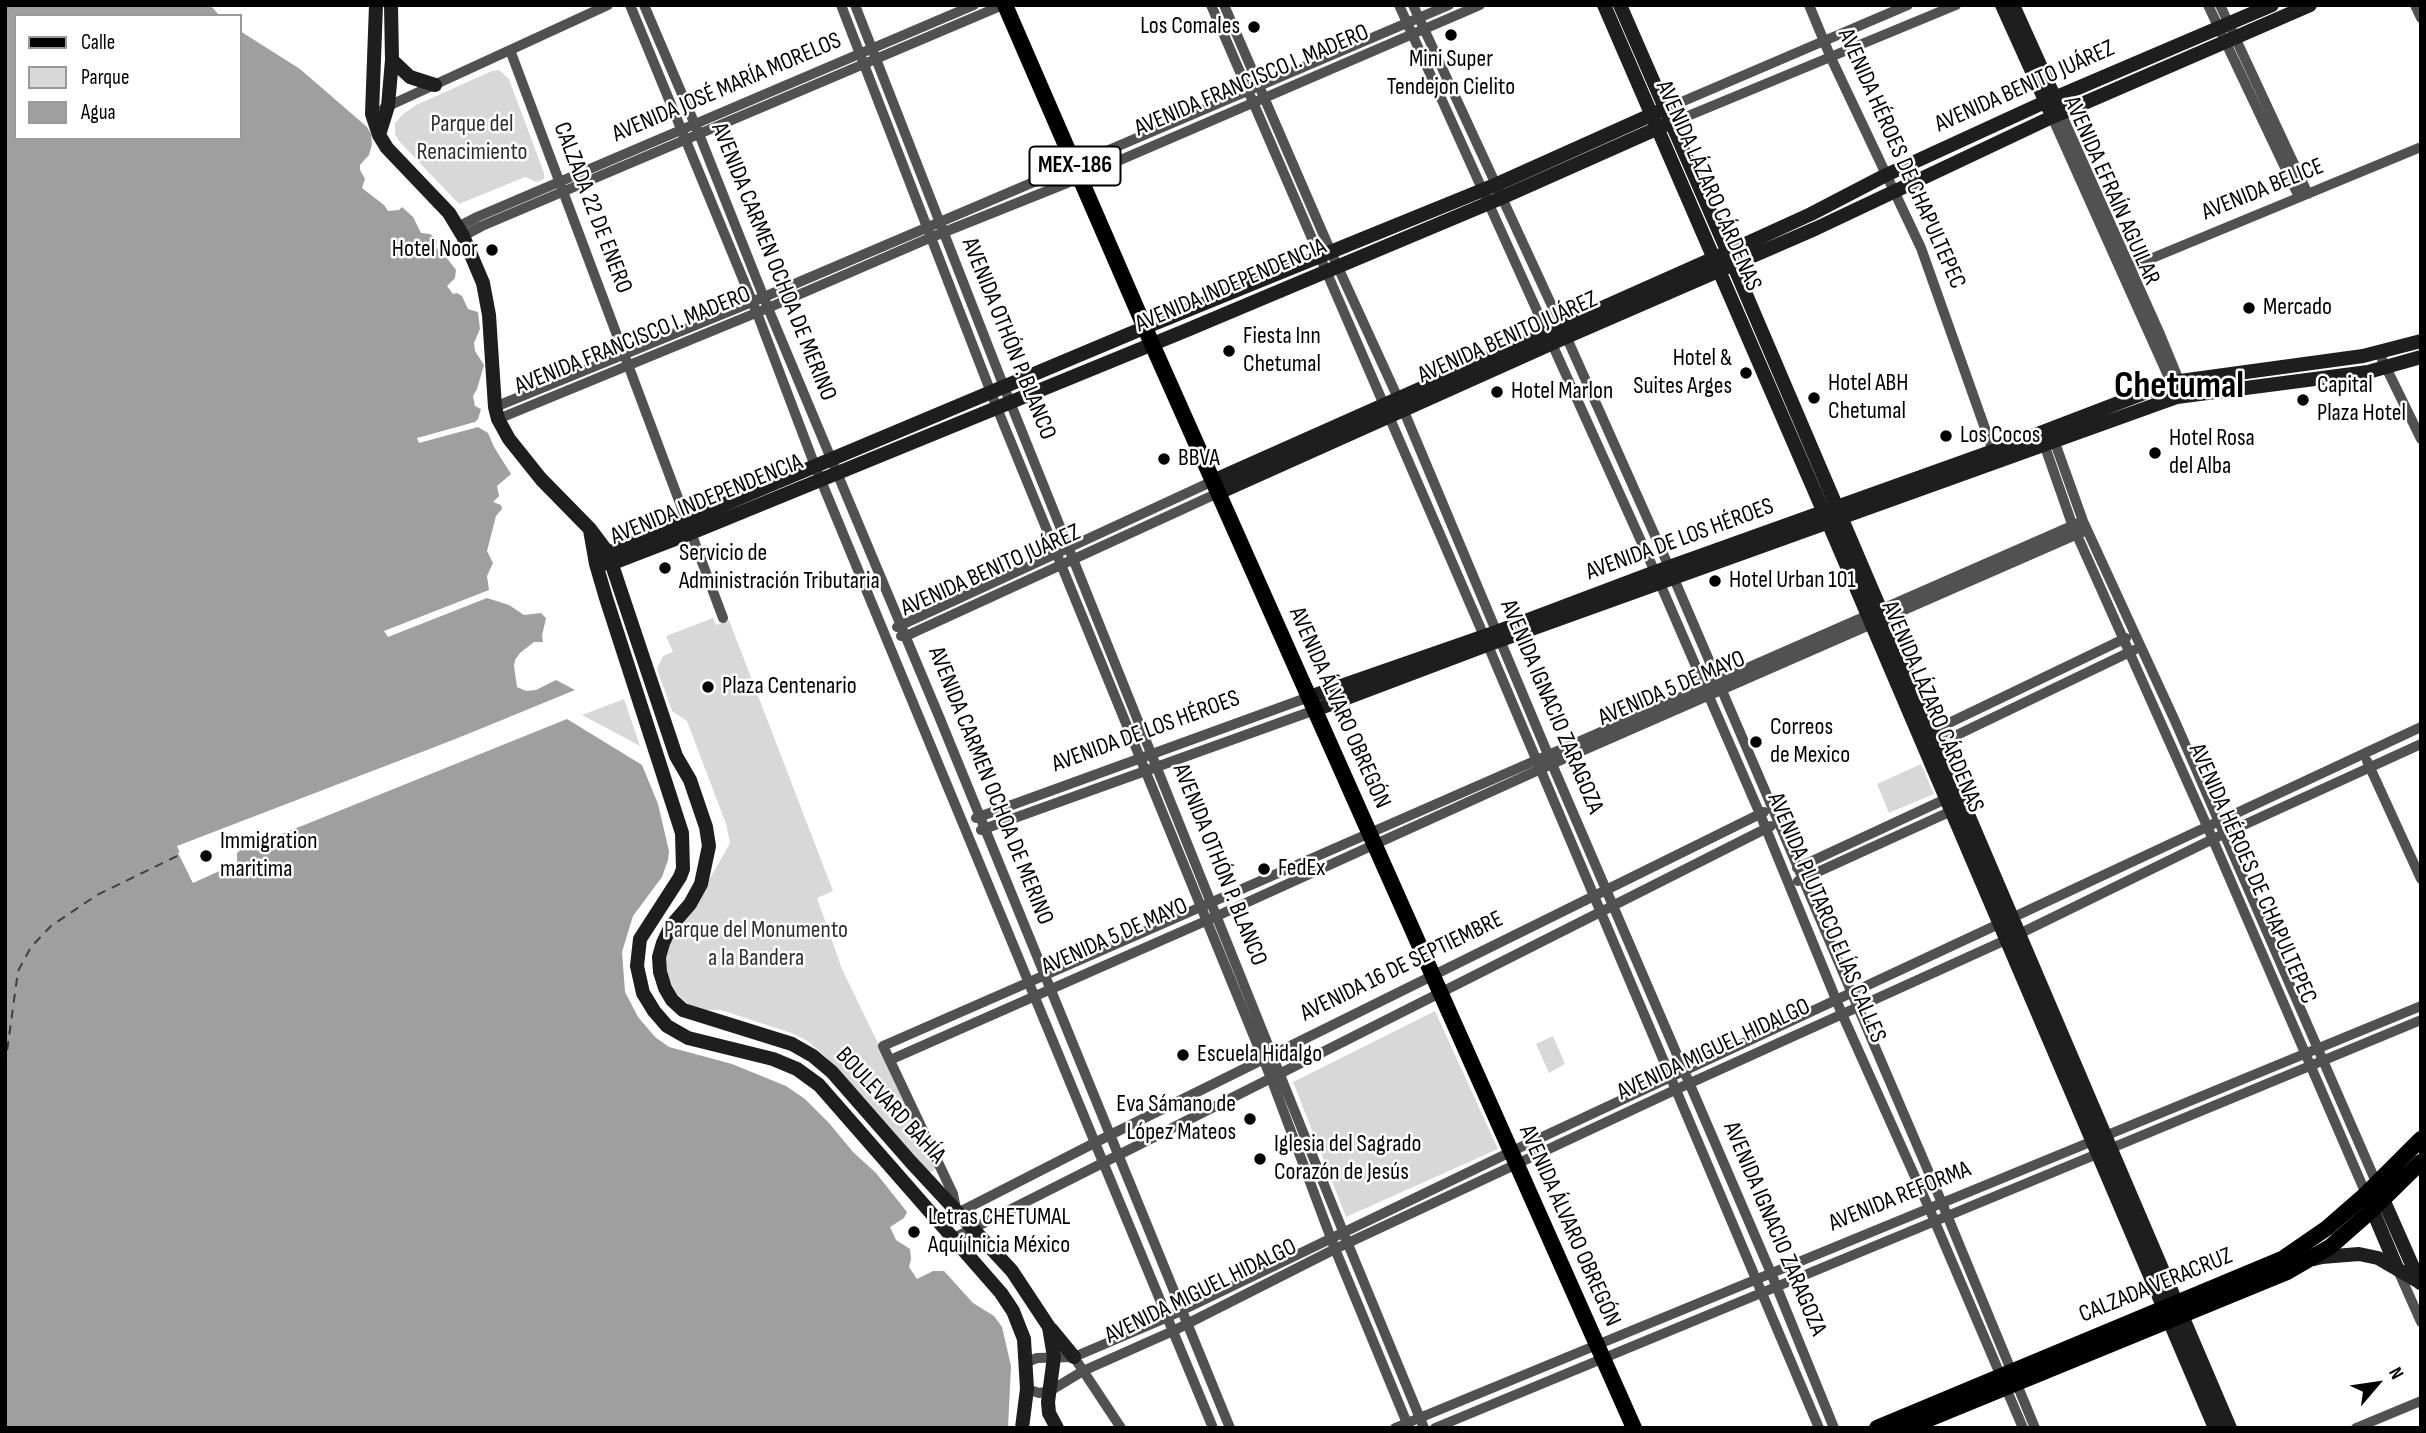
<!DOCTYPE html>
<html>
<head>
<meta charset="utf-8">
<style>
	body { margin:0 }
	#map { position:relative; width:2426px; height:1433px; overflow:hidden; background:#fff; font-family:"Sofia Sans Condensed",sans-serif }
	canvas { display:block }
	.frame { position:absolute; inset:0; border:7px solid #000; pointer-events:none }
	.legend { position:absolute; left:14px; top:14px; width:228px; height:126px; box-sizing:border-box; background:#fff; border:2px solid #999; margin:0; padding:9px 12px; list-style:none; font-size:21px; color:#000 }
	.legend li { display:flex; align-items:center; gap:14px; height:35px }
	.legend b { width:35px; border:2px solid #999 }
	.north { position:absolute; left:2342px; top:1349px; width:70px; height:70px; -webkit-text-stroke:5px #fff; paint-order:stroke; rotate:61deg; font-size:19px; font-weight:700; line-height:28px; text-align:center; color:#000 }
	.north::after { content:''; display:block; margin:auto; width:24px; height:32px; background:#000; clip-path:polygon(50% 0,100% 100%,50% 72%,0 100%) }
</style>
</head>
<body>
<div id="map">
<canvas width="2426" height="1433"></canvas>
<div class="frame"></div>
<ul class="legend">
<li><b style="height:9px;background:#000"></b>Calle</li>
<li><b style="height:19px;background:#d8d8d8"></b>Parque</li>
<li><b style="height:19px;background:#9f9f9f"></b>Agua</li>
</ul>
<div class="north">N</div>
</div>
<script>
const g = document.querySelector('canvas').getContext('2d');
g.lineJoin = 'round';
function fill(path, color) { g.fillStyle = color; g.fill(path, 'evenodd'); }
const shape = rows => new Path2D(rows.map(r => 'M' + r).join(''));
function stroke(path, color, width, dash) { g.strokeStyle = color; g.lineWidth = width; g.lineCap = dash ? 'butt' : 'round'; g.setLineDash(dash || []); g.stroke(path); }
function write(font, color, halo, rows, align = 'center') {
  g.font = font + ' "Sofia Sans Condensed",sans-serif'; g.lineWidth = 5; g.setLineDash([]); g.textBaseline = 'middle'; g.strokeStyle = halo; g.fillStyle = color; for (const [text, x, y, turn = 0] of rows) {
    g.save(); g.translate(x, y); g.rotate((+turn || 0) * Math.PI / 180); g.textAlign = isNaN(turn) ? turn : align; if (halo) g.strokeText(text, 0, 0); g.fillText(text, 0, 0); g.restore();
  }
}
fill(shape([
	[499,70,509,79,544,173,544,179,537,182,525,177,459,204,399,141,395,134,395,123,402,115,416,105,492,71],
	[713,618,716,625,729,620,833,891,817,898,842,969,936,1163,935,1170,931,1172,929,1172,825,1056,809,1042,794,1034,721,1010,706,1010,689,1005,677,994,667,975,666,954,671,937,692,910,730,843,726,824,687,721,672,711,657,669,663,656,673,652,666,636],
	[624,699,640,746,582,715],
	[1921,764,1934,794,1889,813,1877,784],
	[1435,1011,1498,1149,1346,1217,1293,1082],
	[1553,1036,1565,1064,1549,1073,1536,1044]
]), '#d8d8d8');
fill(shape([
	[5,5,210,5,220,16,16,16,16,138,240,138,240,31,300,69,367,127,371,134,372,144,369,155,360,165,360,170,365,179,362,188,384,205,388,211,399,210,402,207,413,217,421,233,430,234,437,240,436,247,439,252,443,253,456,270,455,278,447,286,453,294,457,293,462,296,468,309,478,312,480,329,474,343,475,351,484,365,477,389,473,396,475,406,481,409,478,419,475,422,417,438,419,443,478,427,488,433,494,447,511,474,497,486,499,496,493,502,501,505,502,509,496,516,487,551,493,563,487,576,489,590,384,631,388,637,487,598,509,605,524,615,541,613,546,618,542,636,543,642,534,642,520,653,515,660,514,666,517,687,526,691,536,690,556,680,575,690,178,853,193,883,237,863,237,853,245,846,257,844,567,719,642,765,658,804,669,851,668,860,662,877,633,916,622,952,625,992,638,1017,655,1037,669,1047,732,1064,786,1086,805,1099,829,1123,853,1152,876,1173,907,1212,904,1218,890,1227,896,1240,910,1249,911,1259,909,1267,917,1279,933,1271,944,1271,973,1303,994,1316,1002,1327,1011,1366,1008,1428,5,1428]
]), '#9f9f9f');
fill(shape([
	[578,692,182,855,195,879,233,861,233,854,237,863,192,881,177,846],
	[566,715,571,717,312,818]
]), '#fff');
stroke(shape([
	[5,1066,18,971,31,947,51,926,97,895,181,854]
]), '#404040', 2, [9, 7]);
stroke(shape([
	[630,5,757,313,815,466,1213,1428],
	[644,5,699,134,768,308,938,714,1230,1428],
	[841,5,997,408,1271,1078,1335,1249,1409,1428],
	[855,5,1004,387,1348,1244,1424,1428],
	[1211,5,1484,636,1819,1428],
	[1224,5,1331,252,1403,409,1552,764,1771,1273,1834,1428],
	[1399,5,1655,572,1760,814,1842,1014,1929,1208,2023,1428],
	[1413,5,1570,345,1669,567,1942,1203,2035,1428],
	[1809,5,1831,58,1921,248,1993,451],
	[2208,5,2299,197],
	[2220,5,2308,194],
	[2415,5,2421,18],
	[510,50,723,618],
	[384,108,608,5],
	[1665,109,1908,5],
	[2061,113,2159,332,2185,395],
	[2052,117,2174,389],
	[1671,123,1956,5],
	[458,227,477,217,974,5],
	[463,236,482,226,1003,5],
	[2121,271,2421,147],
	[2379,353,2421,439],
	[495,407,764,297,1449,5],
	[498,419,768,308,932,237,1067,183,1480,5],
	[2054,440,2083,521,2175,721,2376,1182],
	[2044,444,2072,524,2207,826,2366,1194],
	[897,627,1213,481],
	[901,636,906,636,1218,493],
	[1926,734,2126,638],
	[1934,746,2134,650],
	[2367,761,2421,879],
	[976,818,1309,697],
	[981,830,1315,710],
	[1797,868,1950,797],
	[1798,881,1958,808],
	[890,1060,1217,916,1552,764,2087,530],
	[956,1209,953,1194,883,1046,2083,521],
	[938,1223,1110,1135,1764,812],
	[952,1239,1771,826],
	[2397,1268,2421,1322],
	[1074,1357,1121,1428],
	[1027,1362,1037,1358,1074,1357,1168,1317,1523,1146,2421,727],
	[1027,1389,1039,1393,1050,1391,1083,1371,1173,1331,1335,1249,1677,1089,2019,934,2213,839,2421,744],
	[1395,1428,2421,1006],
	[1435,1428,2421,1020],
	[2356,1428,2421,1401]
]), '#515151', 10);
stroke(shape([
	[376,5,372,114,379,135,387,148,449,213,463,236,483,283,489,315,495,407,498,419,509,439,541,479,590,529,608,553,676,756,690,780,706,827,709,846,701,884,690,904,671,926,663,943,659,957,660,972,665,988,672,1000,683,1010,792,1044,813,1056,832,1072,910,1161,1012,1271,1049,1327,1054,1357,1048,1402,1049,1413,1057,1428],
	[1604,5,1828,522,2215,1428],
	[1620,5,1733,264,2230,1428],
	[2002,5,2049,109],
	[2013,5,2058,105],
	[392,60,410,77,435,85],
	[379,135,388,106,392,60,391,5],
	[1213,481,1728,252,1811,214,1886,175,2045,102,2272,5],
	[1218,493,1566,337,1817,228,2052,117,2310,5],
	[590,530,596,564,606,598,682,833,683,869,680,877,640,939,637,966,643,993,654,1011,667,1026,688,1038,773,1059,797,1069,819,1085,1001,1293,1013,1311,1024,1339,1027,1389,1022,1428],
	[602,558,608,553,1146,327,1495,185,1660,111],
	[596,564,613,563,691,533,1187,330,1501,198,1665,125],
	[1309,697,1496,632,1655,572,1993,451,2160,387,2180,381,2363,356,2421,341],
	[1315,710,1487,645,2177,397,2368,372,2421,357],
	[2379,1190,2420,1283],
	[2369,1202,2397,1268],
	[2314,1259,2322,1257,2359,1254,2378,1258,2421,1283],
	[1051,1329,1074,1357]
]), '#1e1e1e', 14);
stroke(shape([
	[1005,5,1152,344,1634,1428],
	[1877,1428,2282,1259,2327,1228,2366,1194,2421,1139],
	[1907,1428,2287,1272,2330,1247,2372,1210,2421,1162]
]), '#000', 16);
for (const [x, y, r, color] of [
	[1254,27,7,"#000"],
	[1451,35,7,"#000"],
	[492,250,7,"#000"],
	[2249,308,7,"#000"],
	[1229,351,7,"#000"],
	[1746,373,7,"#000"],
	[1497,392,7,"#000"],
	[1814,398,7,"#000"],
	[2303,400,7,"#000"],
	[1946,436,7,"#000"],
	[2155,453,7,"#000"],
	[1164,459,7,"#000"],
	[665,568,7,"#000"],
	[1715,581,7,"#000"],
	[708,687,7,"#000"],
	[1756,742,7,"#000"],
	[206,856,7,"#000"],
	[1264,869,7,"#000"],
	[1183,1055,7,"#000"],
	[1250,1119,7,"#000"],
	[1260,1159,7,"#000"],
	[914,1232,7,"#000"]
]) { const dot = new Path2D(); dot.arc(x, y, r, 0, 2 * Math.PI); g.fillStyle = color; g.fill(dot); stroke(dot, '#fff', 2.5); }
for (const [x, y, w] of [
	[1075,166,91]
]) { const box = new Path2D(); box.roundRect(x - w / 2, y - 19.5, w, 39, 5); g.fillStyle = '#fff'; g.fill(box); stroke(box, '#000', 2); }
write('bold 23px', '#000', null, [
	["MEX-186",1075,166]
]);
write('24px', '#000', '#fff', [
	["Los Comales",1240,27,"right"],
	["Mini Super",1451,60,"center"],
	["Tendejon Cielito",1451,88,"center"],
	["Hotel Noor",478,250,"right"],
	["Mercado",2263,308],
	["Fiesta Inn",1243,337],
	["Chetumal",1243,365],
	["Hotel &",1732,359,"right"],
	["Suites Arges",1732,387,"right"],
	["Hotel ABH",1828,384],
	["Chetumal",1828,412],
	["Capital",2317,386],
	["Plaza Hotel",2317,414],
	["Hotel Marlon",1511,392],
	["Los Cocos",1960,436],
	["Hotel Rosa",2169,439],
	["del Alba",2169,467],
	["BBVA",1178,459],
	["Servicio de",679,554],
	["Administración Tributaria",679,582],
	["Hotel Urban 101",1729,581],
	["Plaza Centenario",722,687],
	["Correos",1770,728],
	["de Mexico",1770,756],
	["Immigration",220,842],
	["maritima",220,870],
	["FedEx",1278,869],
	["Escuela Hidalgo",1197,1055],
	["Eva Sámano de",1236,1105,"right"],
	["López Mateos",1236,1133,"right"],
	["Iglesia del Sagrado",1274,1145],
	["Corazón de Jesús",1274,1173],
	["Letras CHETUMAL",928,1218],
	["Aquí Inicia México",928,1246]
], 'left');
write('24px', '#000', '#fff', [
	["AVENIDA FRANCISCO I. MADERO",1252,81,-23],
	["AVENIDA BENITO JUÁREZ",2025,87,-24],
	["AVENIDA JOSÉ MARÍA MORELOS",727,88,-23],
	["AVENIDA HÉROES DE CHAPULTEPEC",1901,159,66],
	["AVENIDA LÁZARO CÁRDENAS",1708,186,66],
	["AVENIDA BELICE",2263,190,-22],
	["AVENIDA EFRAÍN AGUILAR",2111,191,66],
	["CALZADA 22 DE ENERO",592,208,69],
	["AVENIDA CARMEN OCHOA DE MERINO",773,262,68],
	["AVENIDA INDEPENDENCIA",1231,286,-23],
	["AVENIDA BENITO JUÁREZ",1508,338,-24],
	["AVENIDA OTHÓN P. BLANCO",1008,339,68],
	["AVENIDA FRANCISCO I. MADERO",633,341,-22],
	["AVENIDA INDEPENDENCIA",707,500,-22],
	["AVENIDA DE LOS HÉROES",1680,540,-20],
	["AVENIDA BENITO JUÁREZ",991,571,-24],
	["AVENIDA 5 DE MAYO",1672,689,-23],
	["AVENIDA IGNACIO ZARAGOZA",1551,707,67],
	["AVENIDA LÁZARO CÁRDENAS",1932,707,67],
	["AVENIDA ÁLVARO OBREGÓN",1339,708,66],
	["AVENIDA DE LOS HÉROES",1146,732,-20],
	["AVENIDA CARMEN OCHOA DE MERINO",990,786,68],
	["AVENIDA OTHÓN P. BLANCO",1219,865,68],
	["AVENIDA HÉROES DE CHAPULTEPEC",2252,874,66],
	["AVENIDA PLUTARCO ELÍAS CALLES",1826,918,67],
	["AVENIDA 5 DE MAYO",1115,937,-24],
	["AVENIDA 16 DE SEPTIEMBRE",1402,967,-26],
	["AVENIDA MIGUEL HIDALGO",1714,1050,-25],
	["BOULEVARD BAHÍA",890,1106,47],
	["AVENIDA REFORMA",1900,1197,-22],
	["AVENIDA ÁLVARO OBREGÓN",1569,1226,66],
	["AVENIDA IGNACIO ZARAGOZA",1774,1229,67],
	["CALZADA VERACRUZ",2156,1286,-22],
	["AVENIDA MIGUEL HIDALGO",1201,1292,-26]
]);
write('24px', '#2f2f2f', '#fff', [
	["Parque del",472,125],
	["Renacimiento",472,153],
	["Parque del Monumento",756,931],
	["a la Bandera",756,959]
]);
write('bold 38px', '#000', '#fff', [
	["Chetumal",2179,387]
]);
</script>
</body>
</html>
